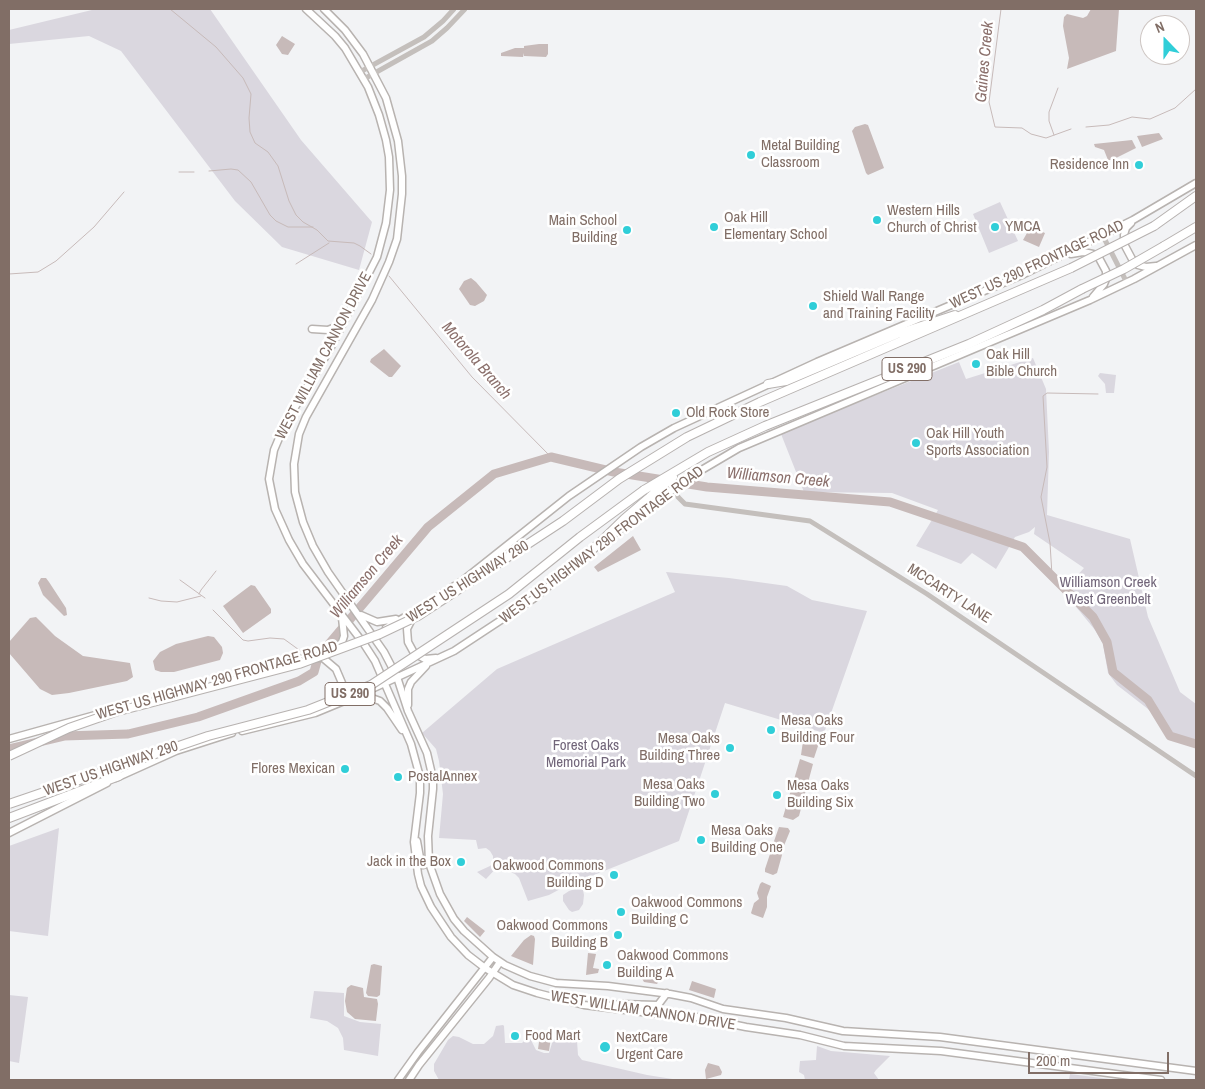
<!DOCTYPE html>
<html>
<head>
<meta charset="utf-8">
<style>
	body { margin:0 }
	#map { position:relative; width:1205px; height:1089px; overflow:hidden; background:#f2f3f5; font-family:"Archivo Narrow",sans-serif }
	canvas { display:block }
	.frame { position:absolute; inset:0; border:10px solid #816e66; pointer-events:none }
	.north { position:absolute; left:1140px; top:15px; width:50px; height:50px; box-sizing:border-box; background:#fff; border:1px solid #cdc5c2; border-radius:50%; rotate:338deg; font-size:14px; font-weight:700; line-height:20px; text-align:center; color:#816e66 }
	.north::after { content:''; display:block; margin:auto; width:18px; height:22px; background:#30ced8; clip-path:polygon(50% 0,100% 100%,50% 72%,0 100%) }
	.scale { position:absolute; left:1028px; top:1052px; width:141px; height:22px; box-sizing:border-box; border:2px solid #816e66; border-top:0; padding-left:6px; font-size:15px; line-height:18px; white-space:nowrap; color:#816e66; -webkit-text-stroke:4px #fff; paint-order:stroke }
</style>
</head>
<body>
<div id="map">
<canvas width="1205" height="1089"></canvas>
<div class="frame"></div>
<div class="north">N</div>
<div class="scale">200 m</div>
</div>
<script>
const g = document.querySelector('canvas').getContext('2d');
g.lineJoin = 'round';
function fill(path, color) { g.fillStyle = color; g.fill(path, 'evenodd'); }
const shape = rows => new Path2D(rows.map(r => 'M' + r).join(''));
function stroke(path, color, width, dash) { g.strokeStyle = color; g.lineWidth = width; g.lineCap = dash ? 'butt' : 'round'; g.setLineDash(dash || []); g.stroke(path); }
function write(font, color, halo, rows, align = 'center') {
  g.font = font + ' "Archivo Narrow",sans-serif'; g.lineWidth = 5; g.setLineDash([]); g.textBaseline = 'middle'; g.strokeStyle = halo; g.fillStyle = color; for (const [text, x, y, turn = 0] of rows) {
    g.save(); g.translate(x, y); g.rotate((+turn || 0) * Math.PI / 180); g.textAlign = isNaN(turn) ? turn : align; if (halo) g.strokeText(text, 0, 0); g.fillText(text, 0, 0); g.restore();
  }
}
fill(shape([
	[96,9,210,9,301,140,372,222,359,270,282,247,235,201,121,51,89,36,9,44,9,30],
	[1000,202,1018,241,989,253,973,214],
	[1033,358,1046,389,1049,452,1047,515,1130,539,1148,617,1180,692,1196,704,1196,748,1171,735,1148,709,1117,685,1108,673,1103,644,1095,630,1063,591,1084,568,1034,534,1035,527,1029,532,1015,537,996,569,972,553,961,564,916,546,938,510,892,493,804,492,781,434,851,405,959,362,966,379],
	[1100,373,1116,375,1114,393,1106,393,1105,384,1098,376],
	[666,572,729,578,787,586,812,600,867,611,824,733,725,703,679,841,564,887,549,895,528,901,519,878,515,874,503,869,500,864,486,879,477,872,490,866,493,862,493,856,490,851,486,848,478,849,476,840,439,838,443,794,439,761,436,749,422,733,497,669,675,592],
	[59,828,48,936,9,931,9,846],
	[578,888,583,890,584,895,583,904,579,910,572,912,569,910,563,901,563,895,569,891],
	[314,991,344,993,344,1016,360,1022,381,1024,378,1056,344,1050,343,1038,338,1028,327,1021,310,1018],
	[9,995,28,997,19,1063,9,1061],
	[503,1025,504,1026,505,1043,522,1043,529,1036,536,1050,544,1053,549,1053,553,1040,560,1035,564,1038,575,1039,577,1041,578,1055,582,1060,647,1075,679,1080,439,1080,434,1071,434,1064,448,1040,453,1036,459,1037,473,1044,484,1044,493,1036,496,1026],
	[817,1046,831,1051,890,1056,876,1070,874,1073,879,1080,805,1080,804,1075,799,1072,800,1061,816,1060],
	[1070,1074,1117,1080,1069,1080]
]), '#dad7df');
fill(shape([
	[1091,9,1119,9,1116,51,1067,69,1069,58,1063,26,1064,17,1067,14,1083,18,1087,16],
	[282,36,295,44,288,55,282,54,276,45],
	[539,44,548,44,548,54,546,57,524,56,524,53,523,57,501,56,501,53,515,48,524,48,524,46],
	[865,124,868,125,884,168,868,175,866,173,852,131,855,127],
	[1159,133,1163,139,1142,147,1137,136],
	[1132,140,1136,148,1112,160,1108,160,1104,150,1095,147,1094,144],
	[1034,222,1036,224,1033,228,1045,233,1039,247,1023,240,1027,233,1025,226],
	[471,278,476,282,487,295,484,301,475,306,470,305,459,289,464,281],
	[384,349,401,366,392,377,389,377,370,362,371,359],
	[633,536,641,550,598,572,594,567],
	[41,578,46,578,49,582,66,608,67,615,64,616,43,595,38,583],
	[251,585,255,586,271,609,271,613,243,633,223,606],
	[36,617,55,636,83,656,130,663,133,677,127,681,69,693,52,695,40,689,9,653,9,642,30,618],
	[208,636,214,637,222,647,223,653,220,660,174,672,161,672,155,670,153,661,160,652,176,644],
	[807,730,822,734,814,758,801,755,803,741],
	[800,759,813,764,799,816,793,820,783,817],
	[779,827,788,828,790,831,783,848,774,846,773,844],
	[773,850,781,852,782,855,777,873,773,875,765,872,765,869,771,851],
	[762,882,771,886,767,897,767,907,763,918,752,914,751,913,754,903,759,899,757,893,760,884],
	[467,917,485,931,480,937,464,921],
	[531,935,534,936,535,939,533,965,511,956,524,940],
	[588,953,596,954,593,968,599,969,598,973,586,975],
	[374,964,382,966,380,995,377,997,368,996,366,993,371,965],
	[643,973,659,974,661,978,657,984,644,982,641,977],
	[692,981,716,989,714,998,689,990],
	[351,985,363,988,364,997,377,999,378,1004,376,1021,355,1019,347,1012,345,1001,347,988],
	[540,1035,551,1037,549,1051,538,1049],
	[708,1063,719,1066,722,1072,721,1075,706,1079,705,1070]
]), '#c7bab9');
stroke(shape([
	[170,9,216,47,243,78,251,94,249,118,250,132,255,143,268,152,278,166,289,201,296,215,303,222,317,230,328,241,354,243,360,246,371,254],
	[1001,9,989,102,995,127,1022,128,1031,134,1046,138,1071,129],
	[1086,127,1109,125,1132,117,1150,119,1175,108,1196,89],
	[1054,135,1049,121,1049,112,1058,88],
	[209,171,231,169,238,170,251,182,270,215,276,221,288,227,313,227],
	[179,172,194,172],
	[296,264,329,243],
	[9,274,38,272,56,261,94,227,124,192],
	[389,276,472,377,551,457],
	[1052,575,1050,543,1041,497,1047,467,1043,396,1047,393,1098,394],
	[180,580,205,598],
	[199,594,201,590,216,571],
	[149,598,161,601,177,602,201,596],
	[213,610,243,640,248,641,270,638,284,639,306,655]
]), '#c7bab9', 1);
stroke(shape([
	[329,644,428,527,494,474,551,457,614,472,707,487,890,502,1023,547,1093,617,1107,642,1113,672,1148,700,1170,736,1196,744],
	[9,749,64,736,128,734,198,717,299,681,314,672,317,661]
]), '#c7bab9', 9);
const major = shape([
	[306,9,335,36,345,48,368,87,379,115,386,140,389,157,390,190,386,223,377,257,330,349,285,424,274,450,269,479,275,509,289,540,303,564,364,644,375,661,411,744,420,777,420,793,414,842,418,874,421,886,431,907,451,937,468,955,485,968,513,985,537,993,584,1005,650,1013,687,1015,746,1027,800,1035,844,1046,941,1051,1161,1080],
	[324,9,345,30,363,54,386,98,398,141,402,176,402,194,397,239,389,262,372,300,306,417,299,434,294,464,295,492,303,522,313,546,328,572,384,652,397,677,408,711,427,753,433,779,433,789,428,836,429,863,440,894,454,919,464,931,493,957,505,965,530,976,556,983,608,986,670,994,691,998,723,1009,786,1018,843,1031,940,1037,1196,1071],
	[1131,223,1126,228,1124,235,1124,244,1132,259,1138,265,1146,267,1156,266],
	[1071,254,1083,252,1093,254,1099,258,1106,271,1106,279,1104,284,1093,297],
	[312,329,328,330,343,324],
	[607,539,688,478,739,448,1090,300,1134,279,1196,245],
	[361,615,377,622,396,619],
	[413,617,407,629,408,642,414,653,425,659,436,658],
	[386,628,417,610,462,581,569,496,641,447,674,428,817,362,1024,274,1133,220,1196,183],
	[336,648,342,642,344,636,342,618],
	[318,658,323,658,336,669,342,683,343,692,339,700],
	[287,663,311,656],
	[361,694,380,701,387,708,402,730],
	[408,705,408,689,411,682,426,666],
	[242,731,315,713,361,694,454,651,533,599,597,546],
	[9,739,106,712],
	[116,778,176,751,232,733],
	[9,833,107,783],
	[417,841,421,863,423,865,429,863],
	[609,1006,619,1004,658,1005,667,993],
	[398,1080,418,1052,493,957],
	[409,1080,419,1065,489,978,500,962]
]);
const highway = shape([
	[1154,226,1196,196],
	[1164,246,1196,227],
	[768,384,786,381,897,334,955,315],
	[644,490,708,452,765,426,969,344,1043,310,1082,289],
	[593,549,624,519,673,477],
	[418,616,563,521,619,479,687,437,760,402,1071,268],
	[9,818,119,776]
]);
stroke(major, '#b8b3b0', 9);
stroke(highway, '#b7b2b0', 10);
stroke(shape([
	[360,72,424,37,443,21,454,9],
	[364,79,432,41,447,28,465,9],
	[1103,236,1127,283],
	[680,485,677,493,678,497,685,504,810,521,927,594,1196,776]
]), '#c4bfbc', 5);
stroke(major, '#fff', 6);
stroke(highway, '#fff', 8);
const highwayBridge = shape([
	[1071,268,1154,226],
	[1082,289,1124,269,1164,246],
	[9,756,69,728,115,712,299,664,380,634,418,616],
	[9,804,208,736,308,710,371,685,509,594,580,537,644,490]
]);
stroke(highwayBridge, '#b7b2b0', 10, []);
stroke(highwayBridge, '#fff', 8);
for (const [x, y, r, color] of [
	[751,155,5,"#30ced8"],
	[1139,165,5,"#30ced8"],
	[877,220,5,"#30ced8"],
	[714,227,5,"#30ced8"],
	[995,227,5,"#30ced8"],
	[627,230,5,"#30ced8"],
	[813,306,5,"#30ced8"],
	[976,364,5,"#30ced8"],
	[676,413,5,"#30ced8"],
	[916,443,5,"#30ced8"],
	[771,730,5,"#30ced8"],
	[730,748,5,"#30ced8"],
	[345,769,5,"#30ced8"],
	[398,777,5,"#30ced8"],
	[715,794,5,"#30ced8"],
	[777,795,5,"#30ced8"],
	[701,840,5,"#30ced8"],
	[461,862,5,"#30ced8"],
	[614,875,5,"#30ced8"],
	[621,912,5,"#30ced8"],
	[618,935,5,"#30ced8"],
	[607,965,5,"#30ced8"],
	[515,1036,5,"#30ced8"],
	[605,1047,6,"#30ced8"]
]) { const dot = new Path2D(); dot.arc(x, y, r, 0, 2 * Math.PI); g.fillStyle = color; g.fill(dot); stroke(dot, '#fff', 2); }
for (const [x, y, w] of [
	[907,369,50],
	[350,694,50]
]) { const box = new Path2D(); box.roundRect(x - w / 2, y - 11.5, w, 23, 4); g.fillStyle = '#fff'; g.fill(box); stroke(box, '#816e66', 1); }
write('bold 14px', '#816e66', null, [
	["US 290",907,369],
	["US 290",350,694]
]);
write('15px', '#816e66', '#fff', [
	["Metal Building",761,146],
	["Classroom",761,163],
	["Residence Inn",1129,165,"right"],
	["Western Hills",887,211],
	["Church of Christ",887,228],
	["Oak Hill",724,218],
	["Elementary School",724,235],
	["Main School",617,221,"right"],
	["Building",617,238,"right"],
	["YMCA",1005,227],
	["Shield Wall Range",823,297],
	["and Training Facility",823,314],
	["Oak Hill",986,355],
	["Bible Church",986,372],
	["Old Rock Store",686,413],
	["Oak Hill Youth",926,434],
	["Sports Association",926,451],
	["Mesa Oaks",781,721],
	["Building Four",781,738],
	["Mesa Oaks",720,739,"right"],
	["Building Three",720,756,"right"],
	["Flores Mexican",335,769,"right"],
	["PostalAnnex",408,777],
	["Mesa Oaks",705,785,"right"],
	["Building Two",705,802,"right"],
	["Mesa Oaks",787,786],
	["Building Six",787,803],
	["Mesa Oaks",711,831],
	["Building One",711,848],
	["Jack in the Box",451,862,"right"],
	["Oakwood Commons",604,866,"right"],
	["Building D",604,883,"right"],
	["Oakwood Commons",631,903],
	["Building C",631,920],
	["Oakwood Commons",608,926,"right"],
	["Building B",608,943,"right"],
	["Oakwood Commons",617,956],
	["Building A",617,973],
	["Food Mart",525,1036],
	["NextCare",616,1038],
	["Urgent Care",616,1055]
], 'left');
write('15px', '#816e66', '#fff', [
	["WEST US 290 FRONTAGE ROAD",1037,265,-25],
	["WEST WILLIAM CANNON DRIVE",324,356,-62],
	["WEST US HIGHWAY 290 FRONTAGE ROAD",602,545,-37],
	["WEST US HIGHWAY 290",468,582,-32],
	["MCCARTY LANE",949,594,33],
	["WEST US HIGHWAY 290 FRONTAGE ROAD",217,681,-16],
	["WEST US HIGHWAY 290",111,769,-19],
	["WEST WILLIAM CANNON DRIVE",643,1011,9]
]);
write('15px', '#716579', '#fff', [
	["Williamson Creek",1108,583],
	["West Greenbelt",1108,600],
	["Forest Oaks",586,746],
	["Memorial Park",586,763]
]);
write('italic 16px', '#8b706c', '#fff', [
	["Gaines Creek",985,62,-85],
	["Motorola Branch",476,361,49],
	["Williamson Creek",778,478,5],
	["Williamson Creek",367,577,-50]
]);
</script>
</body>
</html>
